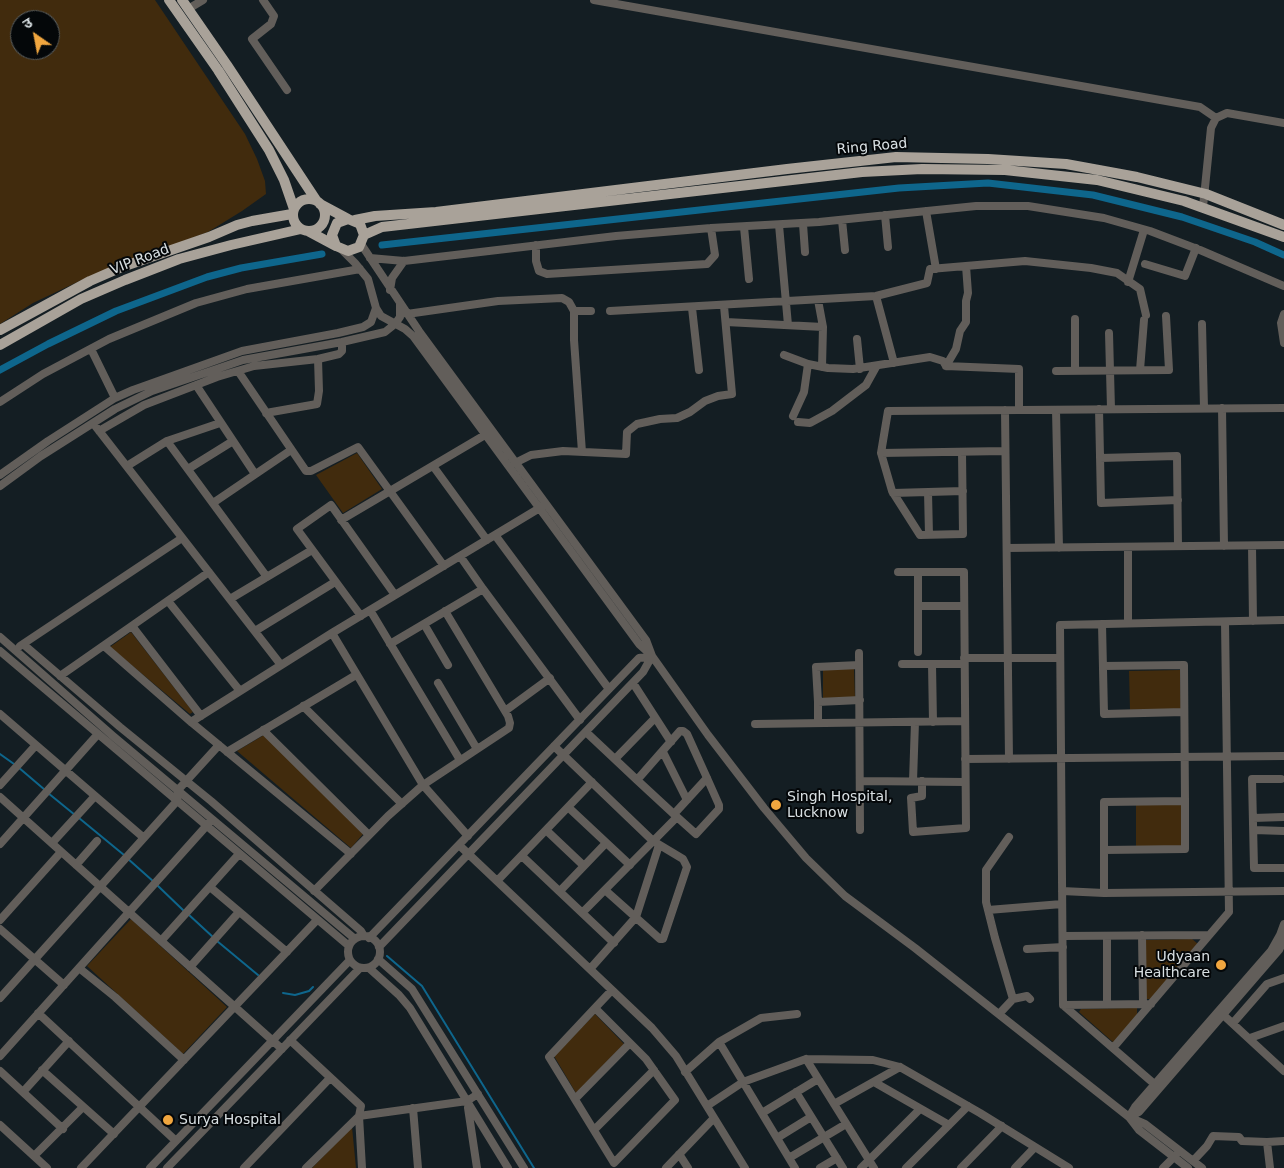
<!DOCTYPE html>
<html>
<head>
<meta charset="utf-8">
<style>
	body { margin:0 }
	#map { position:relative; width:1284px; height:1168px; overflow:hidden; background:#141e23; font-family:"DejaVu Sans","Noto Sans Devanagari",sans-serif }
	canvas { display:block }
	.north { position:absolute; left:10px; top:10px; width:50px; height:50px; box-sizing:border-box; background:#040709; border:1px solid #595e60; border-radius:50%; rotate:327deg; font-size:14px; font-weight:700; line-height:20px; text-align:center; color:#d9e0e3 }
	.north::after { content:''; display:block; margin:auto; width:18px; height:22px; background:#f0a63f; clip-path:polygon(50% 0,100% 100%,50% 72%,0 100%) }
</style>
</head>
<body>
<div id="map">
<canvas width="1284" height="1168"></canvas>
<div class="north">उ</div>
</div>
<script>
const g = document.querySelector('canvas').getContext('2d');
g.lineJoin = 'round';
function fill(path, color) { g.fillStyle = color; g.fill(path, 'evenodd'); }
const shape = rows => new Path2D(rows.map(r => 'M' + r).join(''));
function stroke(path, color, width, dash) { g.strokeStyle = color; g.lineWidth = width; g.lineCap = dash ? 'butt' : 'round'; g.setLineDash(dash || []); g.stroke(path); }
function write(font, color, halo, rows, align = 'center') {
  g.font = font + ' "DejaVu Sans",sans-serif'; g.lineWidth = 4; g.setLineDash([]); g.textBaseline = 'middle'; g.strokeStyle = halo; g.fillStyle = color; for (const [text, x, y, turn = 0] of rows) {
    g.save(); g.translate(x, y); g.rotate((+turn || 0) * Math.PI / 180); g.textAlign = isNaN(turn) ? turn : align; if (halo) g.strokeText(text, 0, 0); g.fillText(text, 0, 0); g.restore();
  }
}
fill(shape([
	[0,0,155,0,245,134,257,159,265,181,266,194,242,211,208,232,88,277,33,303,0,324],
	[20,20,50,20,50,50,20,50],
	[357,453,382,489,343,513,316,475],
	[131,632,193,712,190,714,110,647],
	[823,669,854,669,855,698,823,699],
	[1180,670,1181,709,1130,710,1129,671],
	[264,735,363,834,351,848,237,751],
	[1136,805,1181,805,1181,846,1136,846],
	[131,919,227,1007,183,1054,87,966],
	[1192,939,1198,944,1151,999,1146,999,1146,940],
	[1137,1008,1137,1015,1114,1043,1079,1012,1081,1009],
	[595,1014,624,1044,576,1093,554,1056],
	[352,1127,356,1168,312,1168]
]), '#412b0d');
stroke(shape([
	[0,754,14,764],
	[18,767,45,790],
	[48,793,75,815],
	[79,818,124,855],
	[127,858,154,882],
	[157,885,184,911],
	[188,914,214,938],
	[217,941,258,975],
	[387,956,422,986,534,1168],
	[283,993,295,995,309,991,313,987]
]), '#0e668c', 2);
stroke(shape([
	[382,245,899,188,988,183,1093,195,1182,217,1255,242,1284,255],
	[0,370,48,344,116,311,207,277,241,268,322,254]
]), '#0e668c', 7);
stroke(shape([
	[263,0,274,16,271,24,252,39,287,90],
	[594,0,1200,107,1216,118],
	[188,9,203,0],
	[1216,118,1227,113,1284,123],
	[1203,207,1211,128,1216,118],
	[926,211,936,269],
	[885,215,888,247],
	[842,220,845,250],
	[803,224,805,252],
	[779,225,788,325],
	[744,227,749,279],
	[361,244,419,331,646,640,652,656,708,735,764,808,806,858,845,896,915,948,1129,1117,1139,1130,1188,1168],
	[536,245,536,261,539,271,547,274,707,264,715,255,711,228],
	[341,249,355,263,368,279,376,308,381,316,405,329,413,336,639,644,650,654],
	[370,258,404,261,616,236,711,228,819,222,976,206,1028,206,1104,218,1150,231,1200,250,1284,286],
	[1145,264,1185,276,1196,248],
	[1128,282,1144,230],
	[390,290,392,278,404,261],
	[876,296,894,363],
	[818,300,823,327,822,367],
	[692,308,699,370],
	[574,311,591,311],
	[610,311,876,296,927,283,930,269,1025,261,1091,268,1117,273,1140,289,1146,315],
	[407,314,498,301,562,298,569,302,574,311,574,340,582,452],
	[1284,314,1281,323,1284,343],
	[1075,319,1075,371],
	[726,322,823,327],
	[1202,324,1204,408],
	[1109,333,1111,409],
	[857,339,860,369],
	[91,349,115,398],
	[784,355,808,364,828,368,853,369,930,357,943,361,946,366],
	[946,366,1019,369,1019,410],
	[946,366,956,349,960,331,966,322,966,301,968,293,966,266],
	[1140,370,1144,320],
	[238,371,306,471,311,471,358,447,444,566],
	[1056,371,1169,370,1166,316],
	[196,385,255,474],
	[0,402,43,374,109,339,196,303,247,289,360,269],
	[1222,408,1224,546],
	[1099,409,1101,503,1178,500],
	[1005,410,1009,759],
	[1056,410,1059,548],
	[266,413,317,404,319,391,318,359],
	[793,416,804,392,808,364],
	[798,422,810,423,832,411,866,385,876,367],
	[93,423,281,665],
	[99,431,144,405,217,377,254,366,318,359,339,354,342,351,342,342],
	[167,441,267,577],
	[962,452,963,534,920,535,892,491,881,453,888,411,1284,408],
	[881,453,1005,451],
	[1100,458,1177,456,1178,546],
	[515,463,531,455,563,451,626,454,627,432,637,424,660,419,677,418,690,412,705,401,718,396,732,394,724,306],
	[127,466,167,441,220,423],
	[433,466,487,540],
	[188,469,233,441],
	[0,475,48,441,115,398,133,390,242,351,338,333,363,327,371,322,376,308],
	[0,486,41,456,115,409,152,391,243,360,342,342,385,332,395,324,400,317,400,304],
	[928,492,929,535],
	[893,493,963,491],
	[213,503,291,450],
	[341,520,490,432],
	[495,535,609,689],
	[1252,546,1253,621],
	[1007,548,1284,545],
	[460,556,483,589,580,720],
	[898,572,964,572,966,828,913,832,911,798,922,796,922,781],
	[230,599,312,550],
	[168,601,240,691],
	[918,606,964,606],
	[370,610,460,760],
	[361,616,297,529,331,505,395,595],
	[1128,623,1128,547],
	[424,624,448,665],
	[1102,624,1104,714,1184,712],
	[132,626,201,716],
	[255,631,335,582],
	[332,633,423,785,468,836],
	[0,637,113,736,355,939],
	[23,644,120,727,211,801,361,931,364,936],
	[390,644,483,589],
	[20,646,182,538],
	[104,646,191,722,351,854],
	[0,651,349,946],
	[918,652,918,572],
	[859,653,860,830],
	[964,658,1060,658],
	[902,664,964,664],
	[932,664,933,722],
	[859,665,816,667,818,702,860,700],
	[1103,666,1184,665,1185,801,1185,849,1104,850],
	[60,676,209,572],
	[438,683,477,749],
	[633,683,671,742],
	[818,702,818,723],
	[303,706,402,804],
	[505,711,550,678],
	[0,714,144,838],
	[191,722,332,633,543,506],
	[755,724,965,721],
	[263,730,369,835],
	[586,732,637,780,677,817,696,834,719,809,719,805,707,778,687,734,683,731,680,731,637,780],
	[554,746,653,841,683,859,687,867,663,939,660,939,605,890],
	[227,752,356,675],
	[663,752,687,800],
	[615,759,655,718],
	[965,759,1284,756],
	[1281,779,1252,779,1254,868,1283,868],
	[860,781,965,782],
	[913,781,915,722],
	[0,785,36,745],
	[0,797,282,1049],
	[568,807,630,865],
	[674,814,707,778],
	[1253,818,1284,817],
	[546,830,584,866],
	[1254,830,1284,831],
	[52,843,95,796],
	[0,844,98,734],
	[459,845,652,1028,676,1056,745,1168],
	[522,856,614,943],
	[76,865,97,841],
	[497,881,592,782],
	[210,887,287,952],
	[314,891,388,816,423,785,509,728,510,723,508,716,445,611],
	[560,891,606,843],
	[1062,891,1104,893,1284,891],
	[1104,893,1104,802,1185,801],
	[988,910,1062,904],
	[582,913,677,817],
	[0,920,61,852],
	[0,929,64,985],
	[1142,935,1143,1004],
	[1063,936,1209,935],
	'348 952a16 16 0 1 1 32 0a16 16 0 1 1-32 0Z',
	[369,938,639,658,652,656],
	[161,941,239,854],
	[379,947,643,672,652,656],
	[1027,949,1063,947],
	[378,959,412,989,524,1168],
	[190,967,239,912],
	[79,968,115,997,184,1060],
	[369,968,399,995,410,1008,508,1168],
	[590,969,636,917,659,845],
	[0,998,177,801,178,790,219,745],
	[1013,999,1027,996,1030,999],
	[1107,1004,1107,936],
	[1063,1005,1151,1004],
	[595,1008,646,1059,675,1100,614,1163,549,1057,595,1008,612,990],
	[1219,1011,1284,1071],
	[38,1013,176,1141],
	[999,1014,1013,999,995,938,986,902,986,870,1009,837],
	[1233,1023,1267,984,1284,978],
	[1250,1038,1284,1026],
	[290,1040,361,1106,359,1116,362,1168],
	[719,1042,795,1168],
	[1113,1048,1229,912,1225,622],
	[0,1056,209,823],
	[806,1059,874,1168],
	[42,1070,114,1134],
	[0,1071,63,1129],
	[685,1072,719,1042,761,1018,797,1014],
	[874,1082,949,1125],
	[1159,1088,1063,1005,1060,625,1284,620],
	[23,1092,69,1041],
	[796,1092,843,1168],
	[575,1099,630,1043],
	[834,1104,900,1067],
	[707,1106,743,1082,806,1059,873,1060,900,1067,980,1113,1069,1168],
	[413,1108,418,1168],
	[468,1108,477,1168],
	[762,1113,818,1079],
	[1131,1116,1139,1112,1279,950,1284,939],
	[1129,1117,1135,1107,1271,951,1280,935,1284,924],
	[1131,1118,1145,1124,1202,1168],
	[0,1125,47,1168],
	[594,1130,654,1070],
	[777,1138,811,1117],
	[1267,1142,1270,1168],
	[679,1154,688,1168],
	[34,1156,83,1107],
	[789,1158,846,1124],
	[1193,1161,1207,1146,1213,1136,1239,1137,1242,1141,1267,1142,1284,1141],
	[81,1168,317,920],
	[150,1168,350,960],
	[167,1168,360,968],
	[244,1168,330,1078],
	[306,1168,359,1116,467,1101,478,1094],
	[666,1168,714,1118],
	[820,1168,837,1158],
	[861,1168,920,1109],
	[906,1168,968,1106],
	[961,1168,1002,1126],
	[1015,1168,1035,1147],
	[1163,1168,1176,1155]
]), '#625e5a', 8);
stroke(shape([
	[169,0,218,70,269,150,284,180,294,209],
	[182,0,227,65,316,200],
	'293 215a16 16 0 1 1 32 0a16 16 0 1 1-32 0Z',
	[320,204,348,219],
	[355,220,375,216,436,212,787,169,896,157,988,159,1066,164,1137,177,1206,194,1284,225],
	[308,231,336,246],
	[364,235,360,224,348,219,337,223,332,235,336,246,348,251,359,247,364,235,382,227,862,172,922,169,1005,170,1097,180,1184,201,1284,237],
	[0,330,90,281,122,267,209,237,237,225,252,221,292,214],
	[0,345,81,299,125,280,179,259,231,245,301,229]
]), '#a9a299', 10);
for (const [x, y, r, color] of [
	[776,805,6,"#f0a63f"],
	[1221,965,6,"#f0a63f"],
	[168,1120,6,"#f0a63f"]
]) { const dot = new Path2D(); dot.arc(x, y, r, 0, 2 * Math.PI); g.fillStyle = color; g.fill(dot); stroke(dot, '#040709', 2); }
write('14px', '#d9e0e3', '#040709', [
	["Ring Road",872,147,-5],
	["VIP Road",140,260,-21]
]);
write('14px', '#d9e0e3', '#040709', [
	["Singh Hospital,",787,797],
	["Lucknow",787,813],
	["Udyaan",1210,957,"right"],
	["Healthcare",1210,973,"right"],
	["Surya Hospital",179,1120]
], 'left');
</script>
</body>
</html>
